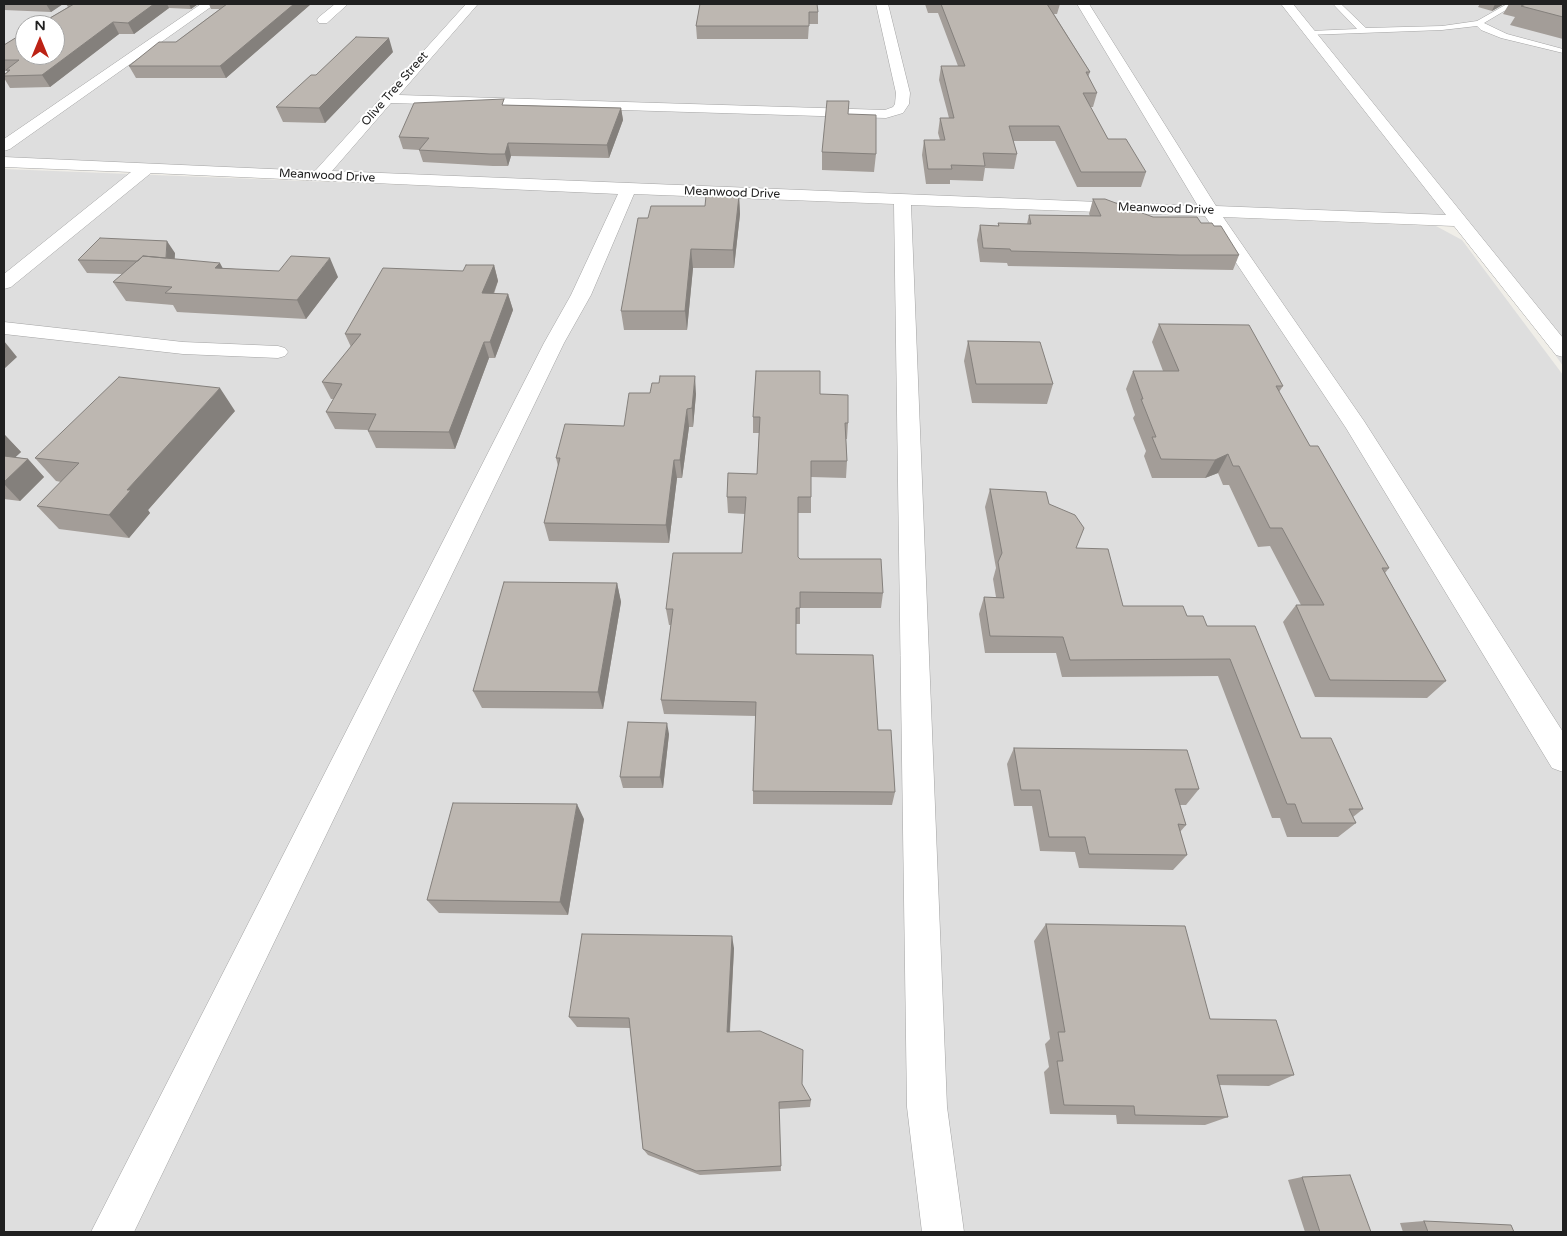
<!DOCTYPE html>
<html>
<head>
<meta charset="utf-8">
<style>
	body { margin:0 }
	#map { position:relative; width:1567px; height:1236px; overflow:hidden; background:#f0eee8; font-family:"Varela Round",sans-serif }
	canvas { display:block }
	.frame { position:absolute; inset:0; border:5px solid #202020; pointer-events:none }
	.north { position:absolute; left:15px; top:15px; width:50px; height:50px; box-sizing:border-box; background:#fff; border:1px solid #a6a6a6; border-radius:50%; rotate:0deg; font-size:14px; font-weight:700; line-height:20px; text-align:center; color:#202020 }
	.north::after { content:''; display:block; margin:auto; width:18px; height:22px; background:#bc2215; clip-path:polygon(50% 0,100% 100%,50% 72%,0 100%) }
</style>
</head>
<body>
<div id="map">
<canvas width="1567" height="1236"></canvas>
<div class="frame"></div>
<div class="north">N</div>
</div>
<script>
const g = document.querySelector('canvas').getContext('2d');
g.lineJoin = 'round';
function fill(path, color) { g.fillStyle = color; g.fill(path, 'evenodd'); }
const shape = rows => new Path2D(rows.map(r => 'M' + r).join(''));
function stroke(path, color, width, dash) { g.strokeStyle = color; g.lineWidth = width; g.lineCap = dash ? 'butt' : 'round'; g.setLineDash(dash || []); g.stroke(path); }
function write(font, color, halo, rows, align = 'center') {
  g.font = font + ' "Varela Round",sans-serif'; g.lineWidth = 4; g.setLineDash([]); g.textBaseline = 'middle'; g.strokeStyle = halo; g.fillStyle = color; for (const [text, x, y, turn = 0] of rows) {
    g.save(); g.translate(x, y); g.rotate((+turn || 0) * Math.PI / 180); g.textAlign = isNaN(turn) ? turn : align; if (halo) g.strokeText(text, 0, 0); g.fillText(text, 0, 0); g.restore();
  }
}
fill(shape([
	[4,4,1563,4,1563,366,1461,221,4,163],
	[25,25,55,25,55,55,25,55],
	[4,169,1436,226,1462,240,1563,375,1563,1232,4,1232]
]), '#dedede');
const lane = shape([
	[1333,4,1341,4,1366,28,1442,26,1477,21,1507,4,1516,4,1484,23,1507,34,1563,49,1563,53,1501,38,1481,30,1477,26,1442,30,1307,35,1307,31,1310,31,1357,29,1333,4]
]);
const street = shape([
	[201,4,215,4,10,149,4,151,4,139,201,4],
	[335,4,348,4,327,23,319,23,317,20,319,17,335,4],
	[466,4,478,4,399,95,885,110,893,107,895,104,896,93,876,4,888,4,910,93,909,104,903,113,886,118,391,103,332,171,1198,206,1077,4,1089,4,1216,206,1446,215,1281,4,1293,4,1563,338,1563,357,1556,355,1454,226,1223,217,1364,421,1563,732,1563,772,1552,768,1346,428,1205,216,911,205,947,1107,964,1232,922,1232,907,1107,894,204,634,194,591,295,564,343,134,1232,91,1232,544,343,571,295,618,194,151,173,11,287,4,289,4,274,131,172,4,167,4,157,315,171,466,4],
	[4,322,183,342,278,346,285,348,288,352,285,356,278,358,183,354,4,334,4,322]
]);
stroke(lane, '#a4a4a4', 1);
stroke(street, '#a4a4a4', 1);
fill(lane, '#fff');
fill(street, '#fff');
fill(shape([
	[4,4,63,4,51,12,4,10],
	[66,4,198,4,191,9,169,8,134,34,119,34,50,87,10,88,4,78,4,75,7,72,7,71,4,71,4,45,68,7],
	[209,4,311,4,226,78,136,78,129,66,176,42,220,9,211,9],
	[700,4,818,12,818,24,809,24,808,39,697,39,696,26],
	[925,4,1060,4,1057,14,1054,14,1090,72,1088,77,1097,93,1093,107,1090,107,1108,139,1146,172,1141,187,1077,187,1055,141,1013,141,1017,154,1014,169,985,168,983,181,950,180,950,184,926,184,922,155,924,140,940,140,938,133,940,118,949,118,939,80,941,66,958,66,938,13,928,13],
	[1480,4,1504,4,1492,11,1478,7],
	[1509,4,1563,4,1563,39,1510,25,1515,17,1503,14],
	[393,52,325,123,283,122,276,107,316,75],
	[506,105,621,108,623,120,609,158,511,156,508,166,493,166,423,162,419,150,403,149,399,137],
	[848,114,876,154,874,172,822,170,822,152],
	[739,196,740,214,734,268,693,268,687,330,624,330,621,311,705,206],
	[1093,199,1153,217,1201,223,1214,226,1239,255,1233,270,1173,269,1008,266,1007,263,980,262,977,240,980,225,998,226,998,223,1027,224,1029,215,1090,216,1089,214],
	[175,253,174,259,222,268,338,277,306,319,177,312,173,305,126,301,113,282,123,274,87,273,78,260],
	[494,265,498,281,494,294,508,294,513,310,495,358,489,358,455,449,376,448,368,431,368,430,335,429,326,412,334,399,331,399,322,382,351,347,345,334,463,271],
	[1159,324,1283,386,1279,392,1310,446,1389,568,1385,573,1446,681,1427,698,1315,697,1283,622,1296,605,1301,605,1270,546,1258,547,1229,485,1223,485,1218,473,1205,478,1152,478,1144,456,1146,451,1133,418,1135,415,1126,389,1133,371,1163,371,1152,342],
	[968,341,1053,384,1047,404,972,403,964,361],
	[696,394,693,427,689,427,682,478,677,478,669,543,549,541,544,523,558,466,556,458,624,426],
	[820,394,848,423,847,439,846,439,847,461,846,478,811,477,811,513,798,513,798,557,800,559,883,593,881,608,800,608,800,624,796,624,796,654,878,730,895,792,892,805,753,804,753,791,756,716,664,714,661,700,671,625,669,625,666,609,742,553,745,514,728,513,727,497,757,474,759,433,753,433,753,417],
	[235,411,148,510,150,513,129,538,59,529,37,506,61,482,56,481,35,458],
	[4,434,21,452,15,457,28,459,44,477,20,501,4,499],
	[990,489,1049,504,1076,548,1123,606,1187,616,1207,626,1301,738,1363,809,1353,817,1356,823,1338,837,1287,837,1280,818,1272,818,1218,676,1062,677,1056,653,985,653,979,614,984,597,996,597,993,579,996,568,985,507],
	[617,583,621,602,603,709,482,708,473,691],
	[669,734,663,788,623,788,620,777],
	[1014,748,1199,789,1186,805,1180,805,1186,825,1180,832,1187,855,1173,870,1079,868,1075,852,1040,851,1032,806,1014,806,1007,764],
	[584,819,568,915,439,913,427,900],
	[1046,924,1210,1019,1294,1075,1269,1086,1219,1085,1228,1117,1205,1125,1117,1124,1116,1115,1050,1114,1044,1072,1049,1067,1045,1044,1050,1039,1034,941],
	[734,948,730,1032,802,1084,811,1100,810,1107,779,1109,781,1171,700,1175,648,1155,643,1149,630,1028,577,1027,569,1017],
	[1302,1177,1371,1232,1305,1232,1288,1180],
	[1424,1221,1514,1232,1403,1232,1400,1223]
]), '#a39d98');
fill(shape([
	[46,4,63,4,51,12],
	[154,4,167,4,169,8,134,34,128,23],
	[189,4,198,4,191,9],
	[294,4,311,4,226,78,220,66],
	[1495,4,1504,4,1492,11],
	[113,22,119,34,50,87,42,75],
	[389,38,393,52,325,123,319,108],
	[621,108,623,120,609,158,607,145],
	[508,143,511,156,508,166,505,154],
	[739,196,740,214,734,268,733,250],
	[167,241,175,253,174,274,166,261],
	[691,249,693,268,687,330,685,311],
	[330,258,338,277,306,319,297,300],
	[220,263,230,282,215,268],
	[494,265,498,281,487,310,482,293],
	[508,294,513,310,495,358,490,342],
	[4,341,17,357,4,369],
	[484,342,489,358,455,449,449,432],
	[695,376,696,394,693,427,692,408],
	[220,388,235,411,148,510,150,513,129,538,109,515,127,490],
	[687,409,689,427,682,478,680,460],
	[4,434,21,452,4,468],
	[1228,454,1218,473,1205,478,1215,460],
	[28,459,44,477,20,501,4,484,4,482],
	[674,460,677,478,669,543,666,525],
	[617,583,621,602,603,709,598,692],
	[667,723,669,734,663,788,660,777],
	[577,804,584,819,568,915,560,902],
	[732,936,734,948,729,1042,727,1032]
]), '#84807c');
const building = shape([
	[74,4,154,4,128,23,113,22,42,75,4,76,4,75,10,70,6,70,19,60,4,60,4,45,25,32,25,55,55,55,55,25,38,25,74,4],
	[227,4,294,4,220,66,129,66,159,42,176,42,227,4],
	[700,4,817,4,818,12,809,12,809,26,696,26,700,4],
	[941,4,1047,4,1090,72,1086,72,1097,93,1083,93,1108,139,1126,139,1146,172,1081,172,1059,126,1009,126,1017,154,983,153,985,166,951,165,952,169,928,169,924,140,945,140,940,118,954,118,941,66,965,66,941,4],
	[1526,4,1563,4,1563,17,1521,6,1526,4],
	[356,37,389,38,319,108,276,107,311,75,316,75,356,37],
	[504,99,502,105,621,108,607,145,508,143,505,154,490,154,419,150,429,138,399,137,414,103,504,99],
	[827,101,849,101,848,114,876,115,876,154,822,152,827,101],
	[706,196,739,196,733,250,691,249,685,311,621,311,638,218,648,218,651,206,705,206,706,196],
	[1093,199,1105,199,1153,217,1197,217,1201,223,1212,223,1214,226,1221,226,1239,255,1179,255,1011,251,1010,249,983,248,980,225,999,226,998,223,1031,224,1029,215,1101,216,1093,199],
	[100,238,167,241,166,258,143,256,138,261,78,260,100,238],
	[143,256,220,263,215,268,279,271,291,256,330,258,297,300,165,293,172,287,113,282,143,256],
	[466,265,494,265,482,293,508,294,490,342,484,342,449,432,368,431,376,414,326,412,342,384,322,382,361,334,345,334,383,268,463,271,466,265],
	[1159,324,1249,325,1283,386,1276,386,1310,446,1318,446,1389,568,1382,568,1446,681,1330,680,1296,605,1324,605,1282,528,1270,528,1239,466,1233,466,1228,454,1215,460,1161,459,1152,437,1156,437,1141,399,1143,399,1133,371,1179,371,1159,324],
	[968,341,1040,342,1053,384,976,384,968,341],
	[756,371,820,371,820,394,848,395,848,423,845,423,847,461,811,461,811,497,798,497,798,557,800,559,881,559,883,593,800,592,800,608,796,608,796,654,873,655,878,730,891,730,895,792,753,791,756,702,661,700,673,609,666,609,673,553,742,553,746,497,727,497,728,473,757,474,760,417,753,417,756,371],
	[660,376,695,376,692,408,687,409,680,460,674,460,666,525,544,523,560,458,556,458,565,424,624,426,629,393,650,393,652,383,659,383,660,376],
	[119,377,220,388,127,490,131,490,109,515,37,506,79,463,35,458,119,377],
	[4,456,28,459,4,482,4,456],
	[990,489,1046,492,1049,504,1075,515,1084,528,1076,548,1108,549,1123,606,1183,606,1187,616,1203,616,1207,626,1255,626,1301,738,1331,738,1363,809,1349,809,1356,823,1302,823,1295,804,1287,804,1230,659,1070,660,1063,637,990,636,984,597,1004,598,998,562,1002,553,990,489],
	[504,582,617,583,598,692,473,691,504,582],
	[628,722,667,723,660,777,620,777,628,722],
	[1014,748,1187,750,1199,789,1175,789,1186,825,1178,824,1187,855,1089,854,1085,837,1049,837,1040,790,1021,790,1014,748],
	[453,803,577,804,560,902,427,900,453,803],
	[1046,924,1185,926,1210,1019,1276,1020,1294,1075,1217,1075,1228,1117,1135,1115,1134,1106,1064,1105,1057,1061,1063,1061,1058,1032,1065,1032,1046,924],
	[582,934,732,936,727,1032,760,1031,803,1050,802,1084,811,1100,779,1102,781,1166,696,1171,643,1149,629,1018,569,1017,582,934],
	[1350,1175,1371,1232,1320,1232,1302,1177,1350,1175],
	[1424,1221,1511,1225,1514,1232,1428,1232,1424,1221]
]);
fill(building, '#bdb7b1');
stroke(building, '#84807c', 1);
write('12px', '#202020', '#fff', [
	["Olive Tree Street",395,89,-49],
	["Meanwood Drive",327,176,3],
	["Meanwood Drive",732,193,2],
	["Meanwood Drive",1166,209,2]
]);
</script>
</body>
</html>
